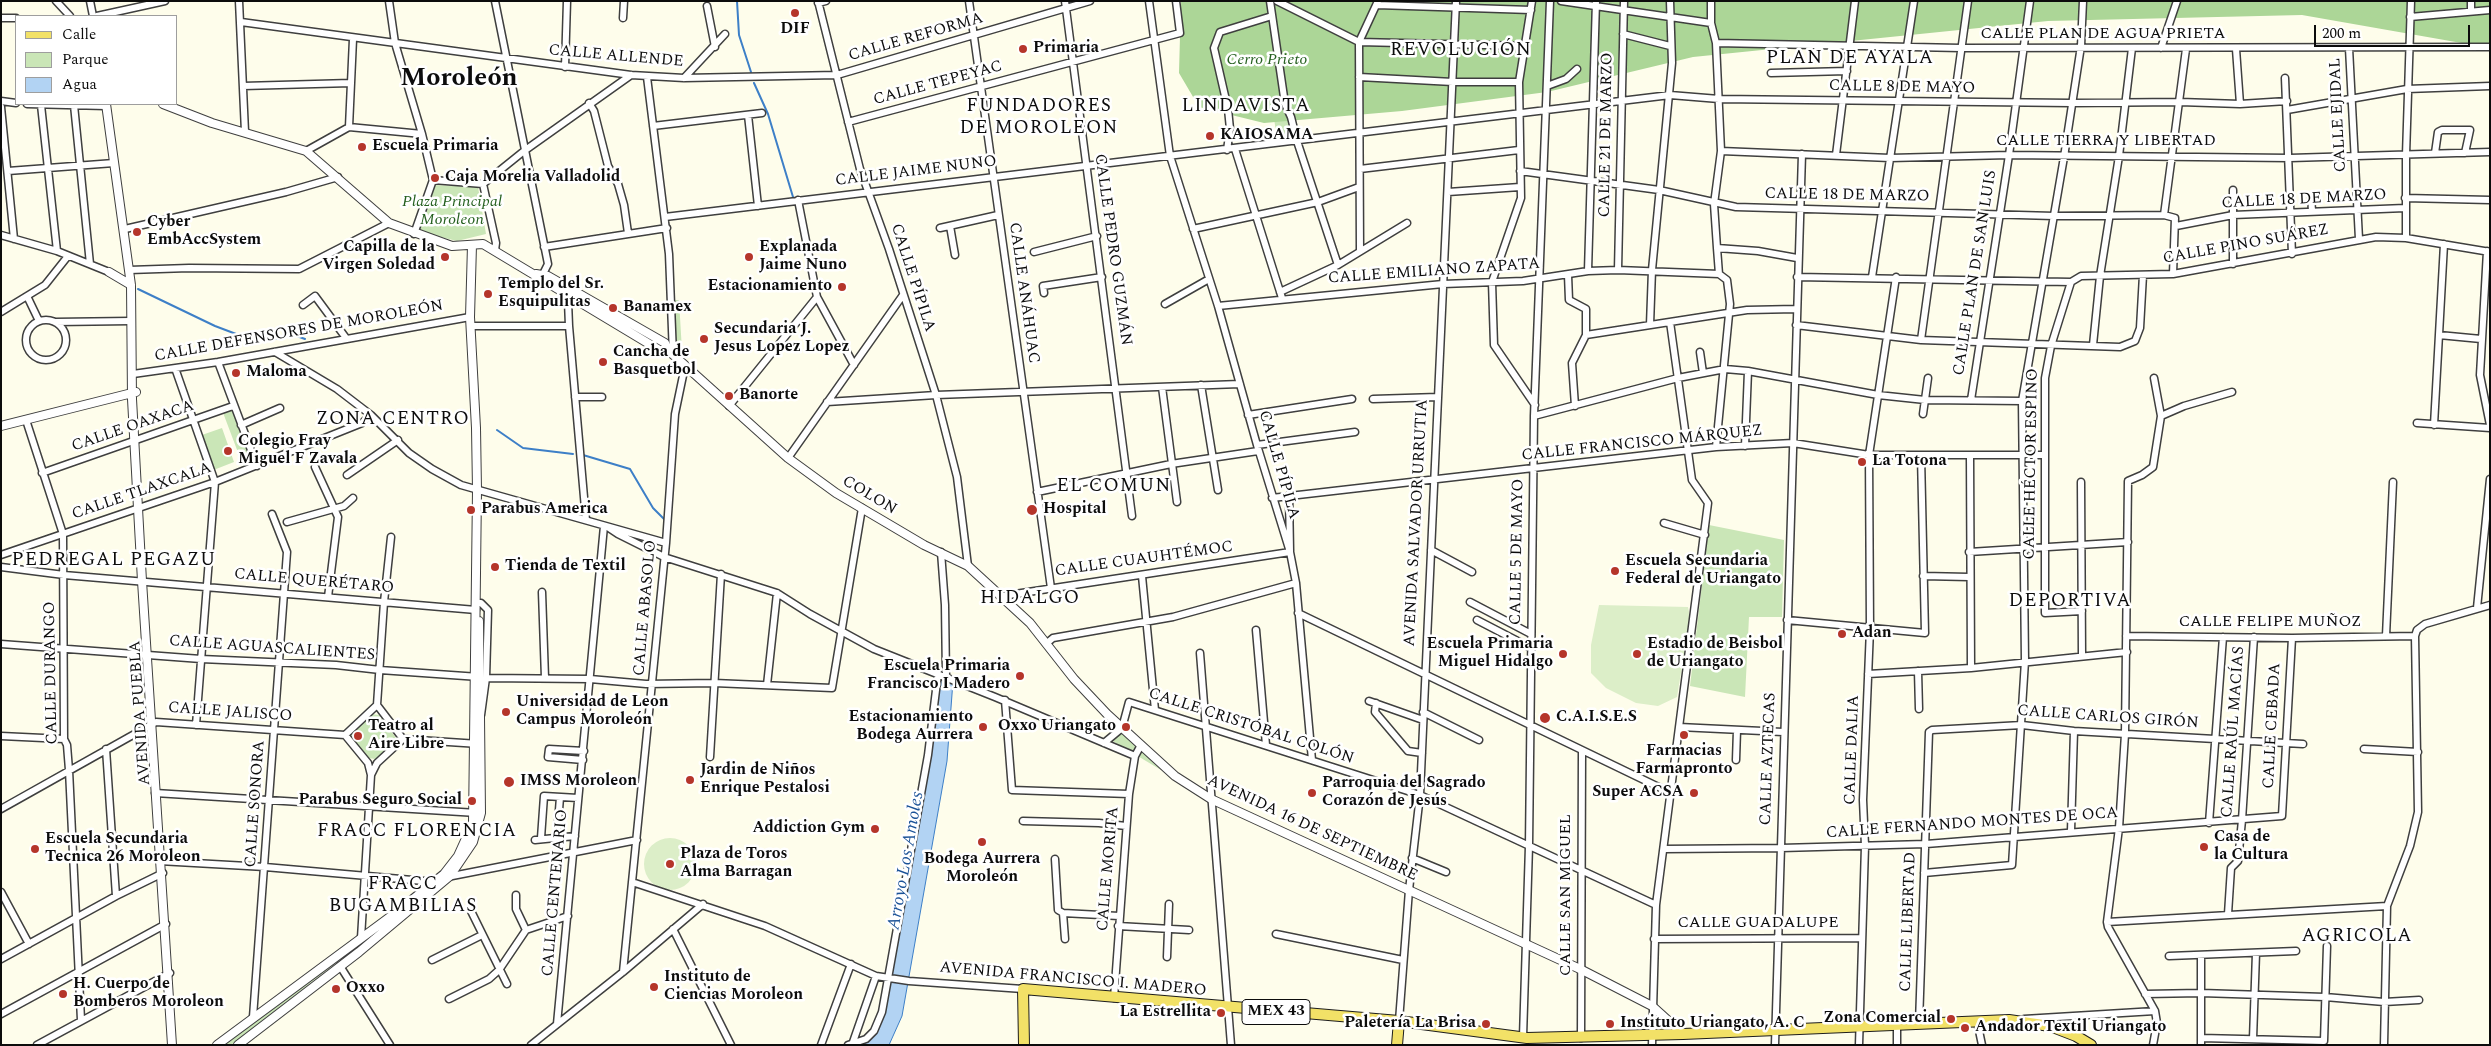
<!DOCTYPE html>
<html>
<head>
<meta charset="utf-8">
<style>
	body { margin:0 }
	#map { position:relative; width:2491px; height:1046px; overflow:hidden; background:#fefdeb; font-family:Spectral,serif }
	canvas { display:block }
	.frame { position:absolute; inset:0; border:2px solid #0c0c0c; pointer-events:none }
	.legend { position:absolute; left:15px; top:15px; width:162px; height:90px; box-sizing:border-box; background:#fff; border:1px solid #9e9e9e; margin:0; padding:6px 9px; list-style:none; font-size:15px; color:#0c0c0c }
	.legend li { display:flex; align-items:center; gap:10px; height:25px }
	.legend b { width:25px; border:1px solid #9e9e9e }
	.scale { position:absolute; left:2314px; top:25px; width:156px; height:22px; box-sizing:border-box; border:2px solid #0c0c0c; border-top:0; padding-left:6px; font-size:15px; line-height:18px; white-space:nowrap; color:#0c0c0c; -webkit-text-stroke:4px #fff; paint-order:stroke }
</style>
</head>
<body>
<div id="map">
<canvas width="2491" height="1046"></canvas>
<div class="frame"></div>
<ul class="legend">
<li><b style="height:6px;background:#f2e167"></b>Calle</li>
<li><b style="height:14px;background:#cae6b7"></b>Parque</li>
<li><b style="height:14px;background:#b2d3f3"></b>Agua</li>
</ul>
<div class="scale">200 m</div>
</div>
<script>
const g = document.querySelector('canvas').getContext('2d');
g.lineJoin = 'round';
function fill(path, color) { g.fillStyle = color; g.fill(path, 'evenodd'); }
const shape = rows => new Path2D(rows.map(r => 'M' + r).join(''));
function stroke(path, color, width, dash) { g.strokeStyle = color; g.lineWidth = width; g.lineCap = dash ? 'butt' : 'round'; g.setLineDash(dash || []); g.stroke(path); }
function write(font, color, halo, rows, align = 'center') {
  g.font = font + ' Spectral,serif'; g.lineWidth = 5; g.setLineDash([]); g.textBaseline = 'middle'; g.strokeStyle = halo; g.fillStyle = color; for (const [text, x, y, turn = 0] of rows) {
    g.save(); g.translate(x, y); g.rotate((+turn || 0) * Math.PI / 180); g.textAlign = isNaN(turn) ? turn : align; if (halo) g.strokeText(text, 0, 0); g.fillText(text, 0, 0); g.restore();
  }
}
fill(shape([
	[1290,116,1295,140,1278,143,1274,119],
	[434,185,478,187,486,234,457,241,420,232,418,227],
	[671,300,679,300,682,351,673,355],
	[233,406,257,466,245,471,222,410],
	[222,428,234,462,211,471,199,436],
	[1709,525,1784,540,1782,617,1749,617,1745,697,1690,686],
	[371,714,379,715,396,738,394,744,375,759,368,758,350,736],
	[1121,730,1161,770,1111,740],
	[360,941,360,945,354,949,231,1045,222,1045]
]), '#cae6b7');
fill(shape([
	[1181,1,2490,1,2490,48,2302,15,2048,21,1693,57,1547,92,1402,111,1264,123,1199,107,1179,73]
]), '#acd697');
fill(shape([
	[1599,605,1688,607,1690,617,1677,697,1658,706,1636,703,1606,688,1591,673,1591,645],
	'644 864a26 26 0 1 1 52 0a26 26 0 1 1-52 0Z'
]), '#dceec8');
const water = shape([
	[939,675,953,681,947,761,902,1016,889,1045,851,1045,866,1040,884,1012,939,675]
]);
fill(water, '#b2d3f3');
stroke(water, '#3d7fc7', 1);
stroke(shape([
	[737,1,739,35,751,72],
	[754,83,768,114,793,197],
	[138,289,215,326,252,340,263,341,294,335,305,339],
	[497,430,523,448,573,454],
	[583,455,630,469,653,508,664,519]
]), '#3d7fc7', 2);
const minor = shape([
	[56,1,70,16],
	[90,1,93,16],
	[239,1,245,132],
	[389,1,395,43,422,134,433,180],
	[495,1,548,264,541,278],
	[818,1,860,169,889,249,936,395,957,477,968,566],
	[969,1,1051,588],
	[1065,1,1132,516],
	[1149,1,1170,156,1218,306,1257,445,1290,552,1296,583,1312,760],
	[1270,1,1285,104,1291,117,1297,141,1338,265],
	[1277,1,1359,42,1526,46],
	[1532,1,1519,82,1521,198,1492,282,1494,345,1535,405],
	[1561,1,1711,23],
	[1711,1,1711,23,1716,43,1721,151,1714,204,1717,248,1719,274,1727,280,1730,304,1716,447],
	[818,3,826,1],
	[1377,5,1531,10],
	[707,6,715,47],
	[2471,10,2471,1],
	[97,16,165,1],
	[2410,17,2490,10],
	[1,18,16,18],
	[623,18,624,1],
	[241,22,631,75,684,78,837,75,1090,1],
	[1623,34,1670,46],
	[1716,43,1961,48,2490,47],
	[2161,48,2177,1],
	[2349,48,2359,239],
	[2236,49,2240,104],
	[565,67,567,1],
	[1771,73,1847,71],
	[647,77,669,254,673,355],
	[1359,77,1453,82,1519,82],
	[684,78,725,34],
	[2285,78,2292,254],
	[243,86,351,83],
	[1547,86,1566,79,1577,69],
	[1,101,16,103],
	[589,103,594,111,608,166,618,184,624,205,628,233],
	[27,104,106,106],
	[41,105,57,251],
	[74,105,90,264],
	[1,107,14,239],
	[2287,110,2407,89,2490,86],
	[748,115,758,206],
	[848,122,1180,33,1176,1],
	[653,126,762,113],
	[349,127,353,39],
	[1235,149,1282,298],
	[1227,150,1230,129,1228,109,1214,48,1220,32,1272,16],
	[306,151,349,127,422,134],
	[1721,151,1890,158,2009,155,2290,158,2490,152],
	[2435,153,2438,132,2442,130,2470,130,2465,153],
	[1836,155,1855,1],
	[1360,169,1519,150],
	[8,171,114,163],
	[1520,171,1659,190,1736,207,2054,216,2164,215,2175,218,2173,274],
	[433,180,483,184],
	[483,184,524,151,631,75],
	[483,184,496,243,495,250],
	[1448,192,1520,187],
	[2311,196,2312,211],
	[2405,198,2490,200],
	[798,200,817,297,854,365],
	[2164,215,2186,49],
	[665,217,1670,95,1719,99,2071,103,2180,102,2240,104,2287,101],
	[950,226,955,255],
	[2176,226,2233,215,2405,208],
	[940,228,998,215],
	[125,229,286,192,338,177],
	[1193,229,1318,202,1359,187],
	[414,234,433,180],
	[1,235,57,251,109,272],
	[2406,238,2406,155,2411,1],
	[544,247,667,228],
	[1717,248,1758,251,1797,258],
	[1360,251,1359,42,1378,1],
	[2487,251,2480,375,2490,425],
	[1034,252,1097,236],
	[2233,264,2233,190],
	[129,270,189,268,299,269,389,223],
	[1618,270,1624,1],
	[1588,271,1596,1],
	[1568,275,1569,300,1586,309,1586,335,1572,363,1575,406],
	[1797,277,2071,282,2081,276,2173,274,2376,237,2406,238,2490,252],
	[1872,277,1914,1],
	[2071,282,2051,346,2045,378,2045,613,2082,611],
	[1280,292,1338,265,1407,223],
	[571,293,568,301,569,326,586,520],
	[1044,293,1043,286,1102,277],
	[27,296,39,321],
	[1165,304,1209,279],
	[303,305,315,296,346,338],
	[1218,306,1443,284,1523,281,1588,271,1618,270,1719,274],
	[1,312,45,285,68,256],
	'26 340a20 20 0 1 1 40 0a20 20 0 1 1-40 0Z',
	[55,322,131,321],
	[1650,325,1652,270,1672,63,1670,1],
	[1796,325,1921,340,2120,347,2135,341,2140,328,2143,275],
	[471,326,569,326],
	[1586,335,1747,310,1796,309],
	[2439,335,2481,339],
	[1921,340,1968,1],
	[2093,345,2100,276,2119,156,2132,48],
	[275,352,337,389,371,415,409,453,432,469,461,485,666,543],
	[1700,352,1703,373],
	[218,362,257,466],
	[175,368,215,482,196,725],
	[133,374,218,362,470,317],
	[2154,378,2161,416],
	[1201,385,1218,490],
	[1162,387,1177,502],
	[575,397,602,397],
	[1373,399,1438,397],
	[1971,400,2009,155,2030,1],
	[827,402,936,395,1240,384],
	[729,406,817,297],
	[1923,414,1928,378],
	[1248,415,1352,399],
	[1534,416,1678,378,1725,369,1748,371,1878,395,1925,400,2022,401],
	[26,420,63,534,64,739,67,745,69,770,81,1020],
	[2417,423,2490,428],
	[241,425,280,408],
	[2434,425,2444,244],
	[1257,445,1355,432],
	[1745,446,1748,371],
	[1970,456,1971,668],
	[788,458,903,295],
	[315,467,338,517,328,597],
	[42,473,233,406],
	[347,475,398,440],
	[2081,482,2082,656],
	[1037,492,1171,464,1258,451],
	[1289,495,1290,551],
	[1272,498,1716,447,1793,443,1869,455,2044,455],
	[287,522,344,506,353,498],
	[1664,523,1705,535],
	[609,528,618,534,664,557,777,593,810,614,874,649,995,697,1135,756],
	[1431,550,1472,572],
	[941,552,945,605,946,677],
	[1969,552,2128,542],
	[1,555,215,482,362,423,371,415],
	[1,567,64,575,476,610],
	[1142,576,1155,710],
	[1923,576,1969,577],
	[542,592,545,678],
	[1002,596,1290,552],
	[1470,602,1531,634],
	[476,603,481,603,488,610,486,678,481,715],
	[2477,608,2490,479],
	[1298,613,1671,793],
	[1477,620,1531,648],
	[1787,620,1925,633,1921,456],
	[1256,630,1266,745],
	[2126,636,2292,638,2415,636],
	[2386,636,2393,482],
	[1047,643,1053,638,1173,617,1296,583],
	[1,644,201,659,336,665,380,670,479,677],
	[1200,653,1231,1045],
	[1918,671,1919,709],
	[1868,674,1971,668,2127,652],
	[486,678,590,679,646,684,714,683,832,688,862,508],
	[767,685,777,593],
	[1005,700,1012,790,1129,794],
	[1369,701,1423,720],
	[1376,703,1375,712,1408,751,1422,753],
	[377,705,384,602,391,537],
	[377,705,403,739],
	[1423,712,1479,740],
	[1679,727,1783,732],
	[345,735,368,763,371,775],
	[1,736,64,739],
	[403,739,479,744],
	[1104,743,1122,728,1129,702,1420,795,1656,905],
	[106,749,116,896],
	[2364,749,2418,752],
	[710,757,721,574],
	[583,760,548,757,549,749,584,751],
	[1736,760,1737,730],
	[155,793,477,813],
	[1,809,156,722,345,735,377,705],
	[1023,821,1099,823,1126,826],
	[2209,823,2223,637],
	[2071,831,2074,731],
	[557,836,560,797],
	[541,838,544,796,578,798],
	[535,840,575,836],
	[1664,849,1781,848,1926,844,2282,816,2292,638],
	[1412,858,1446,872],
	[1055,859,1058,910,1063,913,1119,916],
	[159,861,265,867,435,882],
	[1924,873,2012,865,2025,661,2022,401,2064,157,2081,46,2083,1],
	[447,877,637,840],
	[632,882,765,926,876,976,909,981,1023,989],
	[1,892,29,944],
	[516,895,516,909,526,930],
	[471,911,507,984],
	[1063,913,1065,939],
	[2228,914,2231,868,2238,861,2242,820,2254,637],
	[2107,922,2387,906],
	[1118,926,1189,930],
	[673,929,731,1045],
	[1276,934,1403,960],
	[361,938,371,775,377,763,403,739],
	[1654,939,1862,938],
	[2169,956,2296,951],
	[1167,957,1169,904],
	[1,959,116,896,163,873],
	[432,960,482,935],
	[340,966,390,1045],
	[623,972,666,543,675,414,685,366],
	[2145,994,2201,993,2325,997,2384,1002,2419,1000],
	[1114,998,1129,794,1135,756,1141,745],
	[449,999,489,979,499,970,526,930,568,916],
	[1,1014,166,924],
	[253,1017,287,552,272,514],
	[2024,1019,2155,1011],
	[1399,1021,1409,890,1420,795,1456,1],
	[1977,1021,1982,1045],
	[1919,1023,1929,732,1932,730,2022,725,2074,731,2303,744],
	[557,1024,604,526],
	[1523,1037,1529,846,1534,416,1550,1],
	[1581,1038,1582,752],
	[2201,1038,2324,1041,2327,946],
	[2253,1039,2256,953],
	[853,1042,876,976],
	[37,1045,170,973],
	[531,1045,623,972,703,904],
	[821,1045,851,964],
	[848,1045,866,1039,874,1031,882,1012,928,755,938,674],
	[1652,1045,1656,905,1708,503,1692,480,1670,322],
	[1775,1045,1802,154],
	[1859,1045,1865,846,1863,800,1870,629,1869,455,1896,277],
	[1897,1045,1897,1025],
	[2153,1045,2157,1023,2155,1011,2108,927,2107,922,2119,828,2125,734,2128,481,2142,475,2153,467,2161,416,2184,406,2232,392],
	[2201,1045,2201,955],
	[2384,1045,2387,906,2410,846,2418,812,2415,636,2417,630,2425,624,2490,605]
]);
const tertiary = shape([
	[106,104,131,285,132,399,142,581,172,1045],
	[163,104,212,123,306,151,389,223,452,246,483,244,661,351,669,351],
	[109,272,131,285],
	[536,274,548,276,665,343,669,351,788,458,836,493,924,545,968,566,1030,623,1074,679,1107,714,1175,776,1211,799,1580,969,1652,1006,1683,1034],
	[1,426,136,392],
	[217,1045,398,911,444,874,458,856,473,823,477,490,476,428,470,317,472,245],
	[238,1045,359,952,450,876,473,842,481,813,479,621]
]);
const primary = shape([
	[1024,1045,1023,989,1399,1021,1527,1038,1683,1034,2009,1020,2050,1026,2076,1036,2091,1045],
	[1397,1045,1399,1021]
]);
stroke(minor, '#3f3f3f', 9);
stroke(tertiary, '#3f3f3f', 10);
stroke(primary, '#1d1d1d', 12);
stroke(minor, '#fff', 6);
stroke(tertiary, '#fff', 8);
stroke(primary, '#f2e167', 10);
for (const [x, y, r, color] of [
	[795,13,5,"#b5352a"],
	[1023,49,5,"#b5352a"],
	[1210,136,5,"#b5352a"],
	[362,147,5,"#b5352a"],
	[435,178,5,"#b5352a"],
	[137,232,5,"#b5352a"],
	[445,257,5,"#b5352a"],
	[749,257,5,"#b5352a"],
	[842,287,5,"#b5352a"],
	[488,294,5,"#b5352a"],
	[613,308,5,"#b5352a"],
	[704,339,5,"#b5352a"],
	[603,362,5,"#b5352a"],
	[236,373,5,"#b5352a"],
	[729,396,5,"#b5352a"],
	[228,451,5,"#b5352a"],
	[1862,462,5,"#b5352a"],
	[471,510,5,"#b5352a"],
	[1032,510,6,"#b5352a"],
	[495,567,5,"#b5352a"],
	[1615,571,5,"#b5352a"],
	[1842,634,5,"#b5352a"],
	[1563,654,5,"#b5352a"],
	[1637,654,5,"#b5352a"],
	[1020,676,5,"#b5352a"],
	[506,712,5,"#b5352a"],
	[1545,718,6,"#b5352a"],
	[983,727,5,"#b5352a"],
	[1126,727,5,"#b5352a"],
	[1684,735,5,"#b5352a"],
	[358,736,5,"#b5352a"],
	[690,780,5,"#b5352a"],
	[509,782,6,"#b5352a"],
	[1312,793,5,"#b5352a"],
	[1694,793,5,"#b5352a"],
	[472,801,5,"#b5352a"],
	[875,829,5,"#b5352a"],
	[982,842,5,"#b5352a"],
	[2204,847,5,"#b5352a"],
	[35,849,5,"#b5352a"],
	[670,864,5,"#b5352a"],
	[654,987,5,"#b5352a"],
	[336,989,5,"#b5352a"],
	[63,994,5,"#b5352a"],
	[1221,1013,5,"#b5352a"],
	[1951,1019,5,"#b5352a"],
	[1486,1024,5,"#b5352a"],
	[1610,1024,5,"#b5352a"],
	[1965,1028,5,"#b5352a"]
]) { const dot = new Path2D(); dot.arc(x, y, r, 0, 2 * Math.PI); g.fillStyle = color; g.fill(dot); stroke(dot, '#fff', 2); }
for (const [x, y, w] of [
	[1276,1012,68]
]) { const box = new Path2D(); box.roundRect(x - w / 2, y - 12.5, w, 25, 4); g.fillStyle = '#fff'; g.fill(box); stroke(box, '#0c0c0c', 1); }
write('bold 15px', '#0c0c0c', null, [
	["MEX 43",1276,1012]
]);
write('bold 16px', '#0c0c0c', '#fff', [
	["DIF",795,30,"center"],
	["Primaria",1033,49],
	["KAIOSAMA",1220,136],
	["Escuela Primaria",372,147],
	["Caja Morelia Valladolid",445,178],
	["Cyber",147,223],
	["EmbAccSystem",147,241],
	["Capilla de la",435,248,"right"],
	["Virgen Soledad",435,266,"right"],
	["Explanada",759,248],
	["Jaime Nuno",759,266],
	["Templo del Sr.",498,285],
	["Esquipulitas",498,303],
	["Estacionamiento",832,287,"right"],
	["Banamex",623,308],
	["Secundaria J.",714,330],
	["Jesus Lopez Lopez",714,348],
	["Cancha de",613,353],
	["Basquetbol",613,371],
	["Maloma",246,373],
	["Banorte",739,396],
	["Colegio Fray",238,442],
	["Miguel F Zavala",238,460],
	["La Totona",1872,462],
	["Parabus America",481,510],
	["Hospital",1043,510],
	["Escuela Secundaria",1625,562],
	["Federal de Uriangato",1625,580],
	["Tienda de Textil",505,567],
	["Adan",1852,634],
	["Escuela Primaria",1553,645,"right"],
	["Miguel Hidalgo",1553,663,"right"],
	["Estadio de Beisbol",1647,645],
	["de Uriangato",1647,663],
	["Escuela Primaria",1010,667,"right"],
	["Francisco I Madero",1010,685,"right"],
	["Universidad de Leon",516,703],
	["Campus Moroleón",516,721],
	["Estacionamiento",973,718,"right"],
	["Bodega Aurrera",973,736,"right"],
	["C.A.I.S.E.S",1556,718],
	["Teatro al",368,727],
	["Aire Libre",368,745],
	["Oxxo Uriangato",1116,727,"right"],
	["Farmacias",1684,752,"center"],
	["Farmapronto",1684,770,"center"],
	["Jardin de Niños",700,771],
	["Enrique Pestalosi",700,789],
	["IMSS Moroleon",520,782],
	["Parroquia del Sagrado",1322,784],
	["Corazón de Jesús",1322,802],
	["Super ACSA",1684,793,"right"],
	["Parabus Seguro Social",462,801,"right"],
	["Addiction Gym",865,829,"right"],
	["Casa de",2214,838],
	["la Cultura",2214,856],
	["Escuela Secundaria",45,840],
	["Tecnica 26 Moroleon",45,858],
	["Plaza de Toros",680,855],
	["Alma Barragan",680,873],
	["Bodega Aurrera",982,860,"center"],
	["Moroleón",982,878,"center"],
	["Instituto de",664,978],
	["Ciencias Moroleon",664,996],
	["H. Cuerpo de",73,985],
	["Bomberos Moroleon",73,1003],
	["Oxxo",346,989],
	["La Estrellita",1211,1013,"right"],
	["Zona Comercial",1941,1019,"right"],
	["Paletería La Brisa",1476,1024,"right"],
	["Instituto Uriangato, A. C",1620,1024],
	["Andador Textil Uriangato",1975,1028]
], 'left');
write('16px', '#0c0c0c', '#fff', [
	["CALLE PLAN DE AGUA PRIETA",2103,35],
	["CALLE REFORMA",916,38,-16],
	["CALLE ALLENDE",616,57,5],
	["CALLE TEPEYAC",938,84,-15],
	["CALLE 8 DE MAYO",1902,88,1],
	["CALLE EJIDAL",2339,115,-93],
	["CALLE 21 DE MARZO",1607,135,-89],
	["CALLE TIERRA Y LIBERTAD",2106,142],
	["CALLE JAIME NUNO",916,172,-7],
	["CALLE 18 DE MARZO",1847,196,1],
	["CALLE 18 DE MARZO",2304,200,-3],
	["CALLE PINO SUÁREZ",2246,245,-10],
	["CALLE PEDRO GUZMÁN",1112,250,82],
	["CALLE EMILIANO ZAPATA",1434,272,-4],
	["CALLE PLAN DE SAN LUIS",1976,273,-81],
	["CALLE PÍPILA",912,278,72],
	["CALLE ANÁHUAC",1023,293,82],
	["CALLE DEFENSORES DE MOROLEÓN",299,332,-10],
	["CALLE OAXACA",133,427,-19],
	["CALLE FRANCISCO MÁRQUEZ",1642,444,-6],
	["CALLE HÉCTOR ESPINO",2032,464,-89],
	["CALLE PÍPILA",1278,465,74],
	["CALLE TLAXCALA",142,492,-19],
	["COLON",869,496,31],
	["AVENIDA SALVADOR URRUTIA",1417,523,-87],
	["CALLE 5 DE MAYO",1518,552,-89],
	["CALLE CUAUHTÉMOC",1144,560,-8],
	["CALLE QUERÉTARO",314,582,5],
	["CALLE ABASOLO",646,608,-85],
	["CALLE FELIPE MUÑOZ",2270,623],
	["CALLE AGUASCALIENTES",272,649,4],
	["CALLE DURANGO",52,673,-91],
	["AVENIDA PUEBLA",141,713,-94],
	["CALLE JALISCO",230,713,4],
	["CALLE CARLOS GIRÓN",2108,718,4],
	["CALLE CEBADA",2273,726,-87],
	["CALLE CRISTÓBAL COLÓN",1251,727,18],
	["CALLE RAÚL MACÍAS",2234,732,-86],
	["CALLE DALIA",1853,750,-88],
	["CALLE AZTECAS",1769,759,-88],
	["CALLE SONORA",256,804,-86],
	["CALLE FERNANDO MONTES DE OCA",1972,824,-4],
	["AVENIDA 16 DE SEPTIEMBRE",1312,829,25],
	["CALLE MORITA",1109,869,-85],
	["CALLE CENTENARIO",556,893,-85],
	["CALLE SAN MIGUEL",1567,895,-90],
	["CALLE LIBERTAD",1909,922,-88],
	["CALLE GUADALUPE",1758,924],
	["AVENIDA FRANCISCO I. MADERO",1073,980,5]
]);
write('italic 16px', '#25601f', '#fff', [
	["Cerro Prieto",1267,61],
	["Plaza Principal",452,203],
	["Moroleon",452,221]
]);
write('italic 18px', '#1b5297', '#fff', [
	["Arroyo Los Amoles",907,861,-80]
]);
g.letterSpacing = '1px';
write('19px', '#0c0c0c', '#fff', [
	["REVOLUCIÓN",1461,51],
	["PLAN DE AYALA",1850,59],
	["FUNDADORES",1039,107],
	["DE MOROLEON",1039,129],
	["LINDAVISTA",1246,107],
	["ZONA CENTRO",393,420],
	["EL COMUN",1114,487],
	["PEDREGAL PEGAZU",114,561],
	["HIDALGO",1030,599],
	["DEPORTIVA",2070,602],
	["FRACC FLORENCIA",417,832],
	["FRACC",403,885],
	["BUGAMBILIAS",403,907],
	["AGRICOLA",2357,937]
]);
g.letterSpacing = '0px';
write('bold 26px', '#0c0c0c', '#fff', [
	["Moroleón",459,80]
]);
</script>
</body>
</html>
